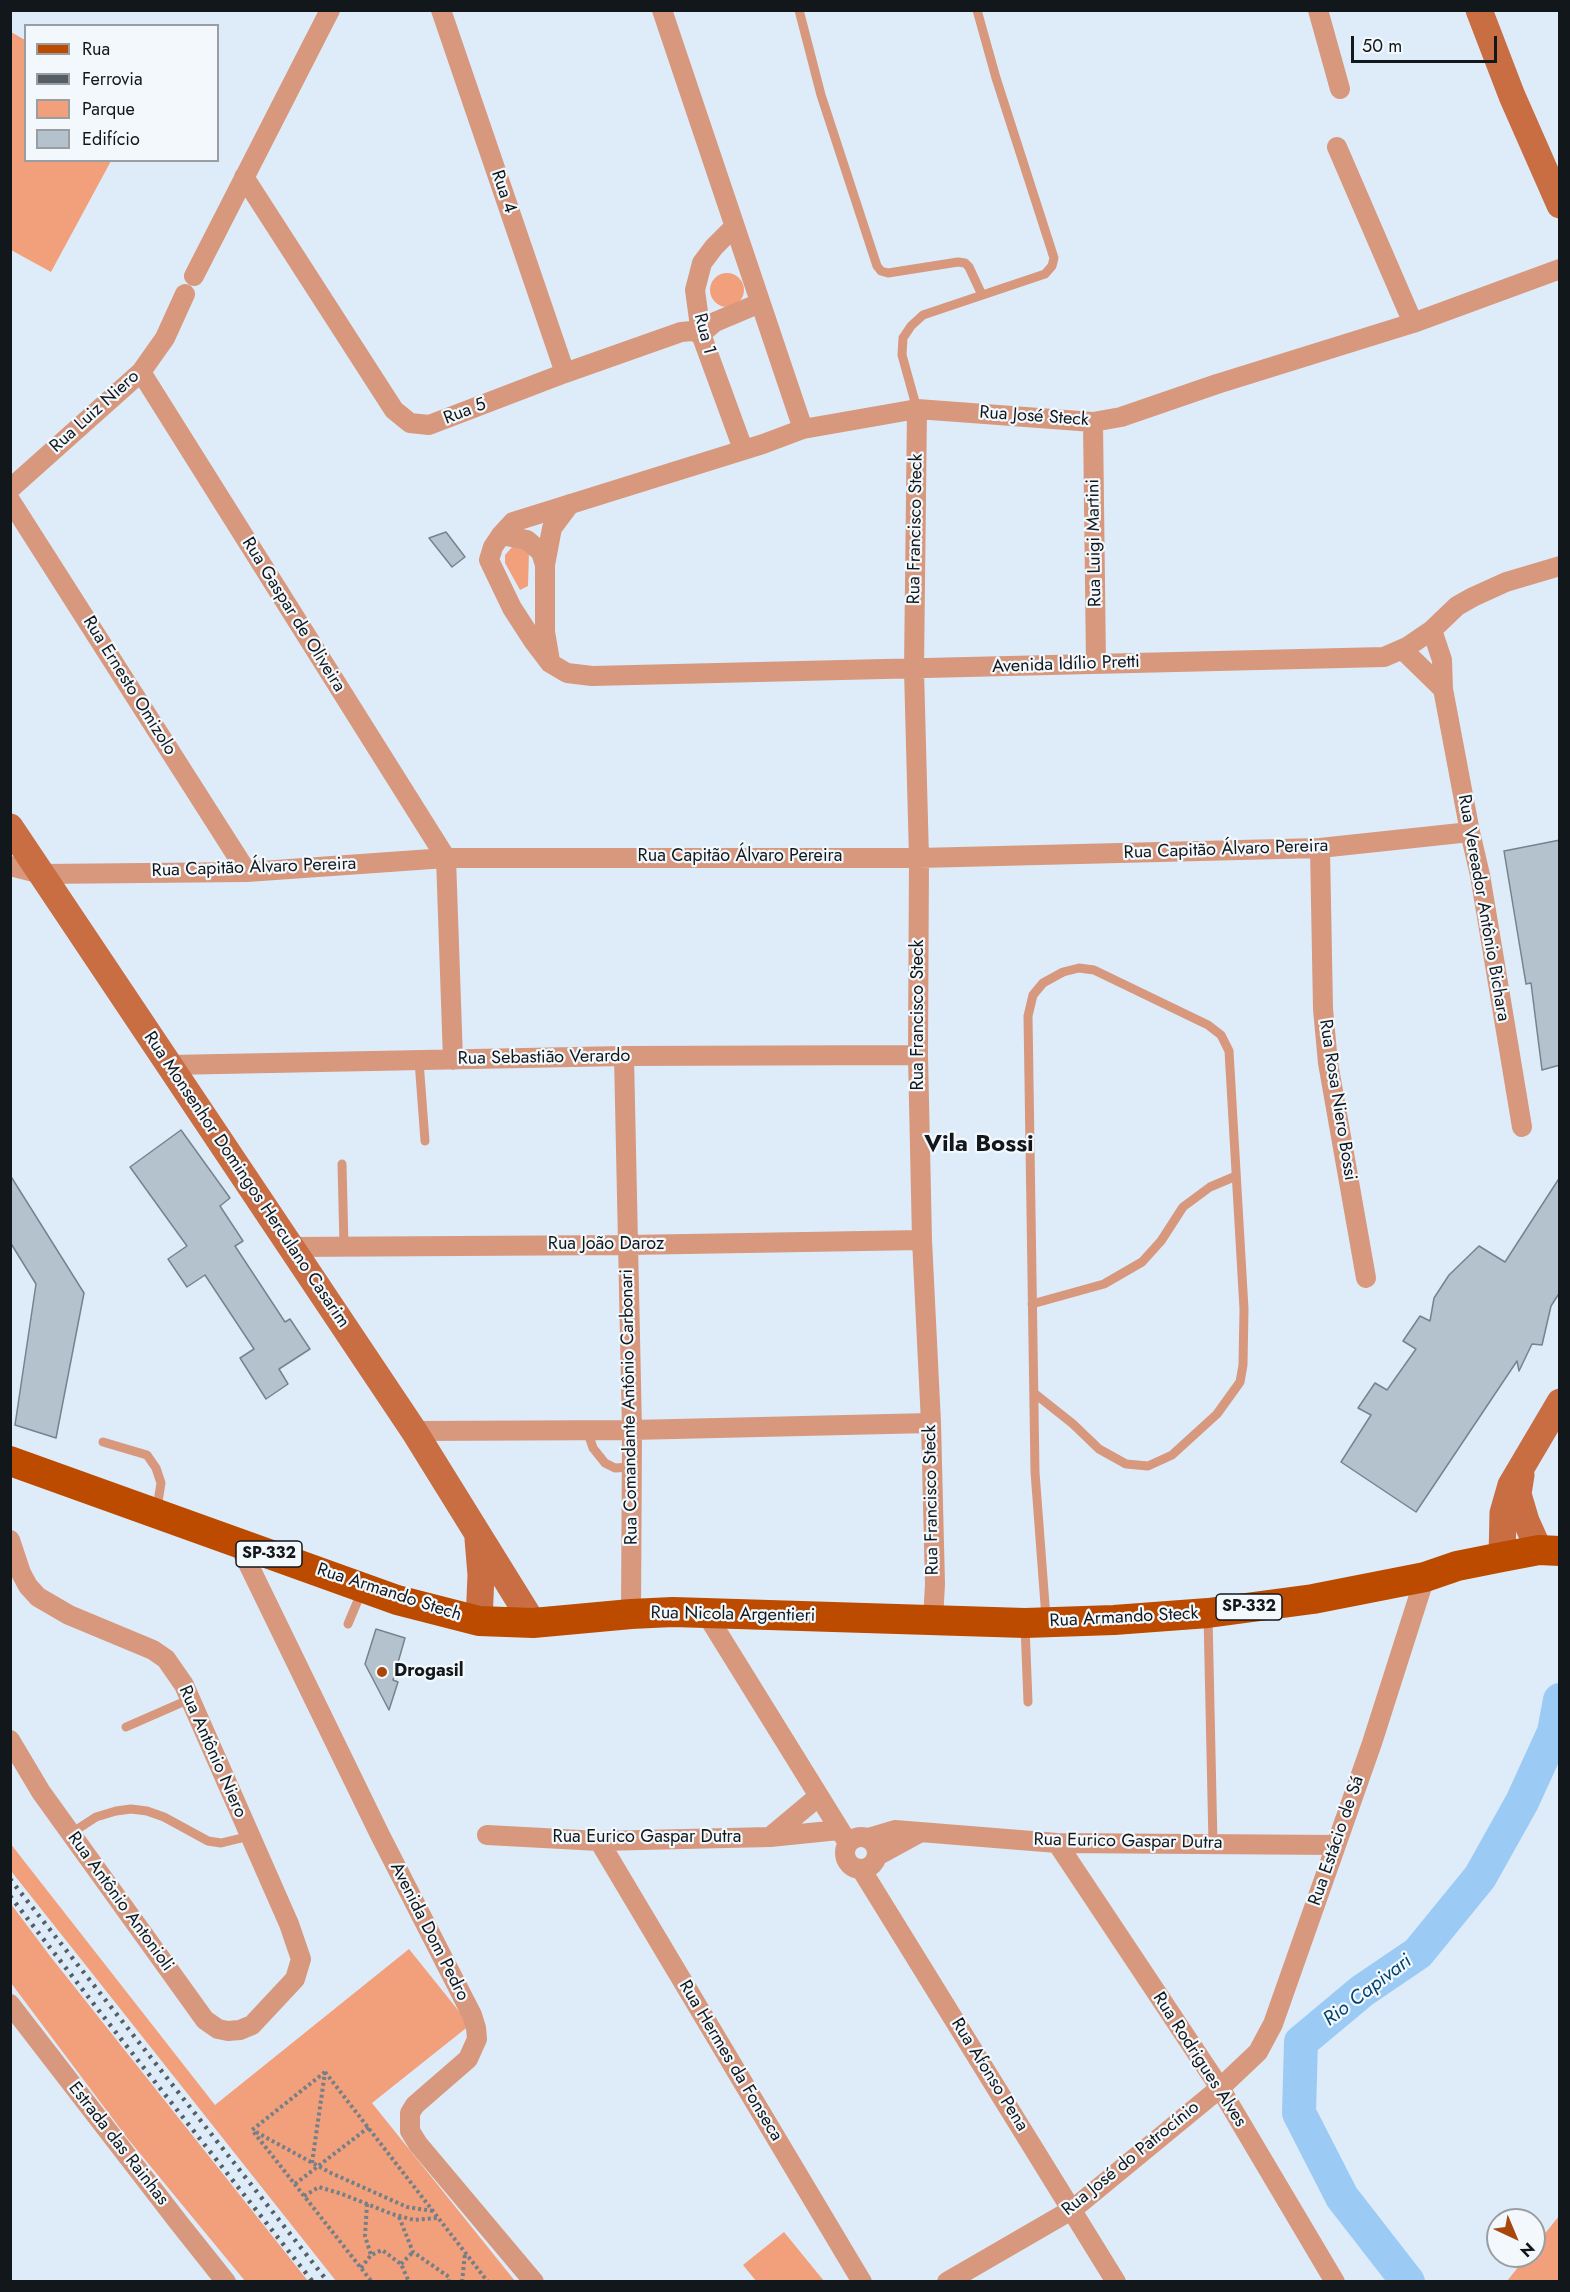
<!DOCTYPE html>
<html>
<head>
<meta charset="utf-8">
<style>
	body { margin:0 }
	#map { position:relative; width:1570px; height:2292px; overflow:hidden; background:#deecf9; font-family:Jost,sans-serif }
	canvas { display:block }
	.frame { position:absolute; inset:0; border:12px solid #12171b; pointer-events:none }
	.legend { position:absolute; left:24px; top:24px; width:195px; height:138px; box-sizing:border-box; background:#f3f8fd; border:2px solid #999ea3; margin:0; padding:8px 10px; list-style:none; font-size:18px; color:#12171b }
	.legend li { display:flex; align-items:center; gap:12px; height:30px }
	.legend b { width:30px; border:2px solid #999ea3 }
	.north { position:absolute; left:1486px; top:2208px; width:60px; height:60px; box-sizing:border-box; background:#f3f8fd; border:2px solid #999ea3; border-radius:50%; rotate:136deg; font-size:16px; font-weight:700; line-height:24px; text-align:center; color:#12171b }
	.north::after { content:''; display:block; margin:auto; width:21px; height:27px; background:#a9460c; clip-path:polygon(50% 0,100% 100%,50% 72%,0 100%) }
	.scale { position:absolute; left:1351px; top:36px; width:146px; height:27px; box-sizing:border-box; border:3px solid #12171b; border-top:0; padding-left:8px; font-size:18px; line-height:21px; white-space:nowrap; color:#12171b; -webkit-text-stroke:4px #f3f8fd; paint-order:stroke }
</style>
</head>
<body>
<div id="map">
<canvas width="1570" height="2292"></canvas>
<div class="frame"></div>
<ul class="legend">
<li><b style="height:8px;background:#bc4b00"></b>Rua</li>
<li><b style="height:8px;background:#565e65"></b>Ferrovia</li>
<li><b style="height:16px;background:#f2a07c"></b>Parque</li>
<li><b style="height:16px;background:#b4c2ce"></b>Edifício</li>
</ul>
<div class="north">N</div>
<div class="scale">50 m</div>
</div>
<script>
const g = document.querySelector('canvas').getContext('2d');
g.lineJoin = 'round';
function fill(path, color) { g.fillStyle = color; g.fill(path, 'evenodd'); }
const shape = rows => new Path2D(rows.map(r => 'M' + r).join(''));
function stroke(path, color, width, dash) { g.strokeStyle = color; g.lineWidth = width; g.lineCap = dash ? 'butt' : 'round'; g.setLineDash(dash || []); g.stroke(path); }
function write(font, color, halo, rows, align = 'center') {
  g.font = font + ' Jost,sans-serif'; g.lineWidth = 4.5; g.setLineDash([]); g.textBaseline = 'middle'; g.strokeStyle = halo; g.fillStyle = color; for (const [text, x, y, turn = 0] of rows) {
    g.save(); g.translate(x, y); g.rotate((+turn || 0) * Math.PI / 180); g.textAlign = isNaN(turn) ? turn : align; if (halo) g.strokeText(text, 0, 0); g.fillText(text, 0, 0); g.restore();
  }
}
fill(shape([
	[11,32,25,40,26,160,111,161,51,272,11,250],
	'710 290a17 17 0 1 1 34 0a17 17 0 1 1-34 0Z',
	[520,544,529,552,528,586,520,590,505,563,505,555,512,547],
	[10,1843,215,2105,409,1949,470,2025,372,2103,515,2281,336,2281,11,1871],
	[11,1904,50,1956,308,2281,245,2281,128,2139,11,1983],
	[1559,2216,1559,2281,1507,2281,1527,2256,1534,2256,1534,2247],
	[784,2232,824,2281,756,2281,743,2265]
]), '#f2a07c');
stroke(shape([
	[1408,2282,1342,2197,1299,2113,1301,2042,1362,1991,1418,1953,1480,1877,1522,1802,1554,1732,1560,1700]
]), '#9bcbf5', 34);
const building = shape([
	[446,532,465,557,452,567,429,538,446,532],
	[1560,840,1560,1065,1542,1070,1531,983,1526,984,1504,851,1560,840],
	[181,1130,230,1198,220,1206,243,1241,235,1246,285,1322,290,1319,310,1349,279,1369,288,1384,266,1399,240,1358,254,1349,205,1275,187,1287,168,1259,187,1246,130,1167,181,1130],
	[10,1175,84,1293,56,1438,15,1425,36,1284,10,1242,10,1175],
	[1560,1177,1560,1292,1551,1306,1542,1345,1532,1344,1519,1371,1517,1361,1416,1512,1341,1462,1371,1415,1358,1408,1375,1383,1387,1390,1416,1349,1403,1341,1420,1316,1430,1321,1434,1298,1449,1275,1479,1246,1505,1262,1560,1177],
	[376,1629,405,1638,393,1680,398,1682,389,1710,365,1664,376,1629]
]);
fill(building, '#b4c2ce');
stroke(building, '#76838f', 1.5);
stroke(shape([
	[325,2072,252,2130,372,2282],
	[325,2072,488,2282],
	[256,2132,331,2173,407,2207,433,2211],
	[312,2163,325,2072],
	[295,2184,369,2127],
	[304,2196,319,2187,342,2194,392,2214,414,2220,438,2218],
	[367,2204,365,2236,371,2255],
	[399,2217,413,2252,449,2277,449,2282],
	[401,2264,413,2252],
	[361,2268,371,2255,382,2250,401,2264,409,2282],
	[462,2282,465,2253]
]), '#757f87', 4, [3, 3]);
stroke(shape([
	[799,10,821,95,877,266,881,271,888,273,958,262,965,263,969,267,982,295],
	[917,409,902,355,903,338,911,326,923,315,1045,274,1052,266,1054,258,996,78,977,10],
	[419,1061,425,1141],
	[342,1164,344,1246],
	[1032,1304,1104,1284,1142,1262,1161,1241,1183,1207,1210,1187,1236,1176],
	[1034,1393,1073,1424,1099,1449,1126,1464,1148,1466,1172,1455,1217,1414,1240,1382,1243,1365,1244,1309,1229,1051,1221,1035,1208,1025,1094,970,1079,968,1063,972,1043,983,1033,995,1028,1016,1035,1472,1046,1618],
	[587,1430,593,1448,605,1463,615,1468,631,1467],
	[103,1442,147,1455,156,1468,161,1483,157,1508],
	[1208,1616,1213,1844],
	[348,1624,361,1593],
	[1025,1626,1028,1702],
	[126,1727,190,1699],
	[70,1834,96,1817,116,1811,131,1809,147,1811,164,1817,208,1841,221,1843,250,1836]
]), '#d7987d', 9);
stroke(shape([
	[441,10,565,373],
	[662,10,803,429],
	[1318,10,1340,89],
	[1337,147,1413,323],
	[244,177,394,410,410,423,429,425,565,373,681,332,692,331,701,334,715,322,760,303],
	[734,227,714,247,702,263,695,290,701,334,743,449],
	[1560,269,1413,323,1217,384,1121,417,1093,422,917,409,803,429,763,444,513,522,501,535,493,547,489,560,512,608,534,642,550,663,567,673,592,676,1384,657,1407,647,1432,630,1457,606,1473,597,1506,582,1560,566],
	[194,276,330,10],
	[141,372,446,858,453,1060],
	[917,409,914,670,919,858,918,1055,922,1240,931,1423,935,1584,933,1620],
	[1093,422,1096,663],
	[10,489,141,372,165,338,185,294],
	[10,500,247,872],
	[501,535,527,540,541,552,545,565],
	[1432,630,1442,660,1443,689,1470,832,1480,875,1522,1127],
	[1402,649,1443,689],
	[550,661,545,632,545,565,552,528,570,504],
	[1320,848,1323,1009,1328,1063,1366,1278],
	[10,866,42,874,247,872,446,858,919,858,1320,848,1470,832],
	[624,1056,632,1430,631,1614],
	[170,1065,624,1056,918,1055],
	[290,1247,628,1245,922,1240],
	[414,1431,632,1430,931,1423],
	[10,1540,21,1573,28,1586,38,1597,69,1615,153,1650,166,1659,184,1685,289,1924,301,1959,295,1979,252,2025,240,2030,228,2031,218,2029,205,2020,41,1792,10,1740],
	[238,1543,380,1835,472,2015,476,2028,477,2039,468,2059,415,2105,410,2113,410,2131,418,2144,534,2282],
	[705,1612,848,1843],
	[487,1835,599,1841,770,1837,839,1830],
	'845 1853a16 16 0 1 1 32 0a16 16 0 1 1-32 0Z',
	[770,1837,819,1796],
	[868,1838,895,1830,1057,1843,1336,1845],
	[599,1841,862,2282],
	[1057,1843,1220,2088,1335,2282],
	[877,1856,921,1832],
	[861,1869,1116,2282],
	[10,2004,179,2223,226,2282],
	[947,2282,1073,2209,1220,2088,1258,2052,1273,2024,1372,1743,1425,1577]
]), '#d7987d', 20);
stroke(shape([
	[1479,10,1512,96,1560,205],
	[10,827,414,1431,533,1623],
	[1521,1475,1518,1494,1526,1521,1539,1550],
	[478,1539,481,1575,479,1621],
	[1502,1557,1503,1513,1511,1485,1560,1402]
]), '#c96d43', 27);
stroke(shape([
	[10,1461,397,1600,479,1621,533,1623,631,1614,673,1612,1025,1623,1114,1620,1208,1613,1313,1599,1425,1577,1457,1566,1502,1557,1539,1550,1560,1551]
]), '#bc4b00', 30);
stroke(shape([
	[10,1879,328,2282],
	[10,1896,114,2030,313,2282]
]), '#565e65', 4.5, [3, 6]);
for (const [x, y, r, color] of [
	[382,1672,6,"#a9460c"]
]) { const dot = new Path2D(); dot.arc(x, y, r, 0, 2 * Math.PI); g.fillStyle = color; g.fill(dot); stroke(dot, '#f3f8fd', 2); }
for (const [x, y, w] of [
	[269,1554,66],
	[1249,1607,66]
]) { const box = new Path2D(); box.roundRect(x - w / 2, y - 13, w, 26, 4.5); g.fillStyle = '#f3f8fd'; g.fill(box); stroke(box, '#12171b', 1.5); }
write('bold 16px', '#12171b', null, [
	["SP-332",269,1554],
	["SP-332",1249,1607]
]);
write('18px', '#12171b', '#f3f8fd', [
	["Rua 4",503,192,71],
	["Rua 1",704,334,75],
	["Rua Luiz Niero",95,412,-42],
	["Rua 5",465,412,-21],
	["Rua José Steck",1034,417,4],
	["Rua Francisco Steck",916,529,-89],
	["Rua Luigi Martini",1095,543,-91],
	["Rua Gaspar de Oliveira",293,615,58],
	["Avenida Idílio Pretti",1066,665,-2],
	["Rua Ernesto Omizolo",129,686,58],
	["Rua Capitão Álvaro Pereira",1226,850,-2],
	["Rua Capitão Álvaro Pereira",740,857],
	["Rua Capitão Álvaro Pereira",254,868,-2],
	["Rua Vereador Antônio Bichara",1483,908,80],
	["Rua Francisco Steck",919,1015,-90],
	["Rua Sebastião Verardo",544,1058,-1],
	["Rua Rosa Niero Bossi",1337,1100,81],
	["Rua Monsenhor Domingos Herculano Casarim",246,1180,56],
	["Rua João Daroz",606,1245],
	["Rua Comandante Antônio Carbonari",630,1407,-91],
	["Rua Francisco Steck",932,1500,-91],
	["Rua Armando Stech",389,1593,18],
	["Rua Nicola Argentieri",733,1615,1],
	["Rua Armando Steck",1124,1618,-3],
	["Rua Antônio Niero",212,1752,66],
	["Rua Eurico Gaspar Dutra",647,1838],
	["Rua Estácio de Sá",1337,1841,-71],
	["Rua Eurico Gaspar Dutra",1128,1842,1],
	["Rua Antônio Antonioli",120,1902,54],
	["Avenida Dom Pedro",429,1932,63],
	["Rua Rodrigues Alves",1199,2060,57],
	["Rua Hermes da Fonseca",730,2061,59],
	["Rua Afonso Pena",989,2075,58],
	["Estrada das Rainhas",118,2144,52],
	["Rua José do Patrocínio",1131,2159,-39]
]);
write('bold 18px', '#12171b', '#f3f8fd', [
	["Drogasil",394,1672]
], 'left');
write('italic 20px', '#004470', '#f3f8fd', [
	["Rio Capivari",1368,1991,-37]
]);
write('bold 24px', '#12171b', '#f3f8fd', [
	["Vila Bossi",979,1145]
]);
</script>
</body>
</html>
